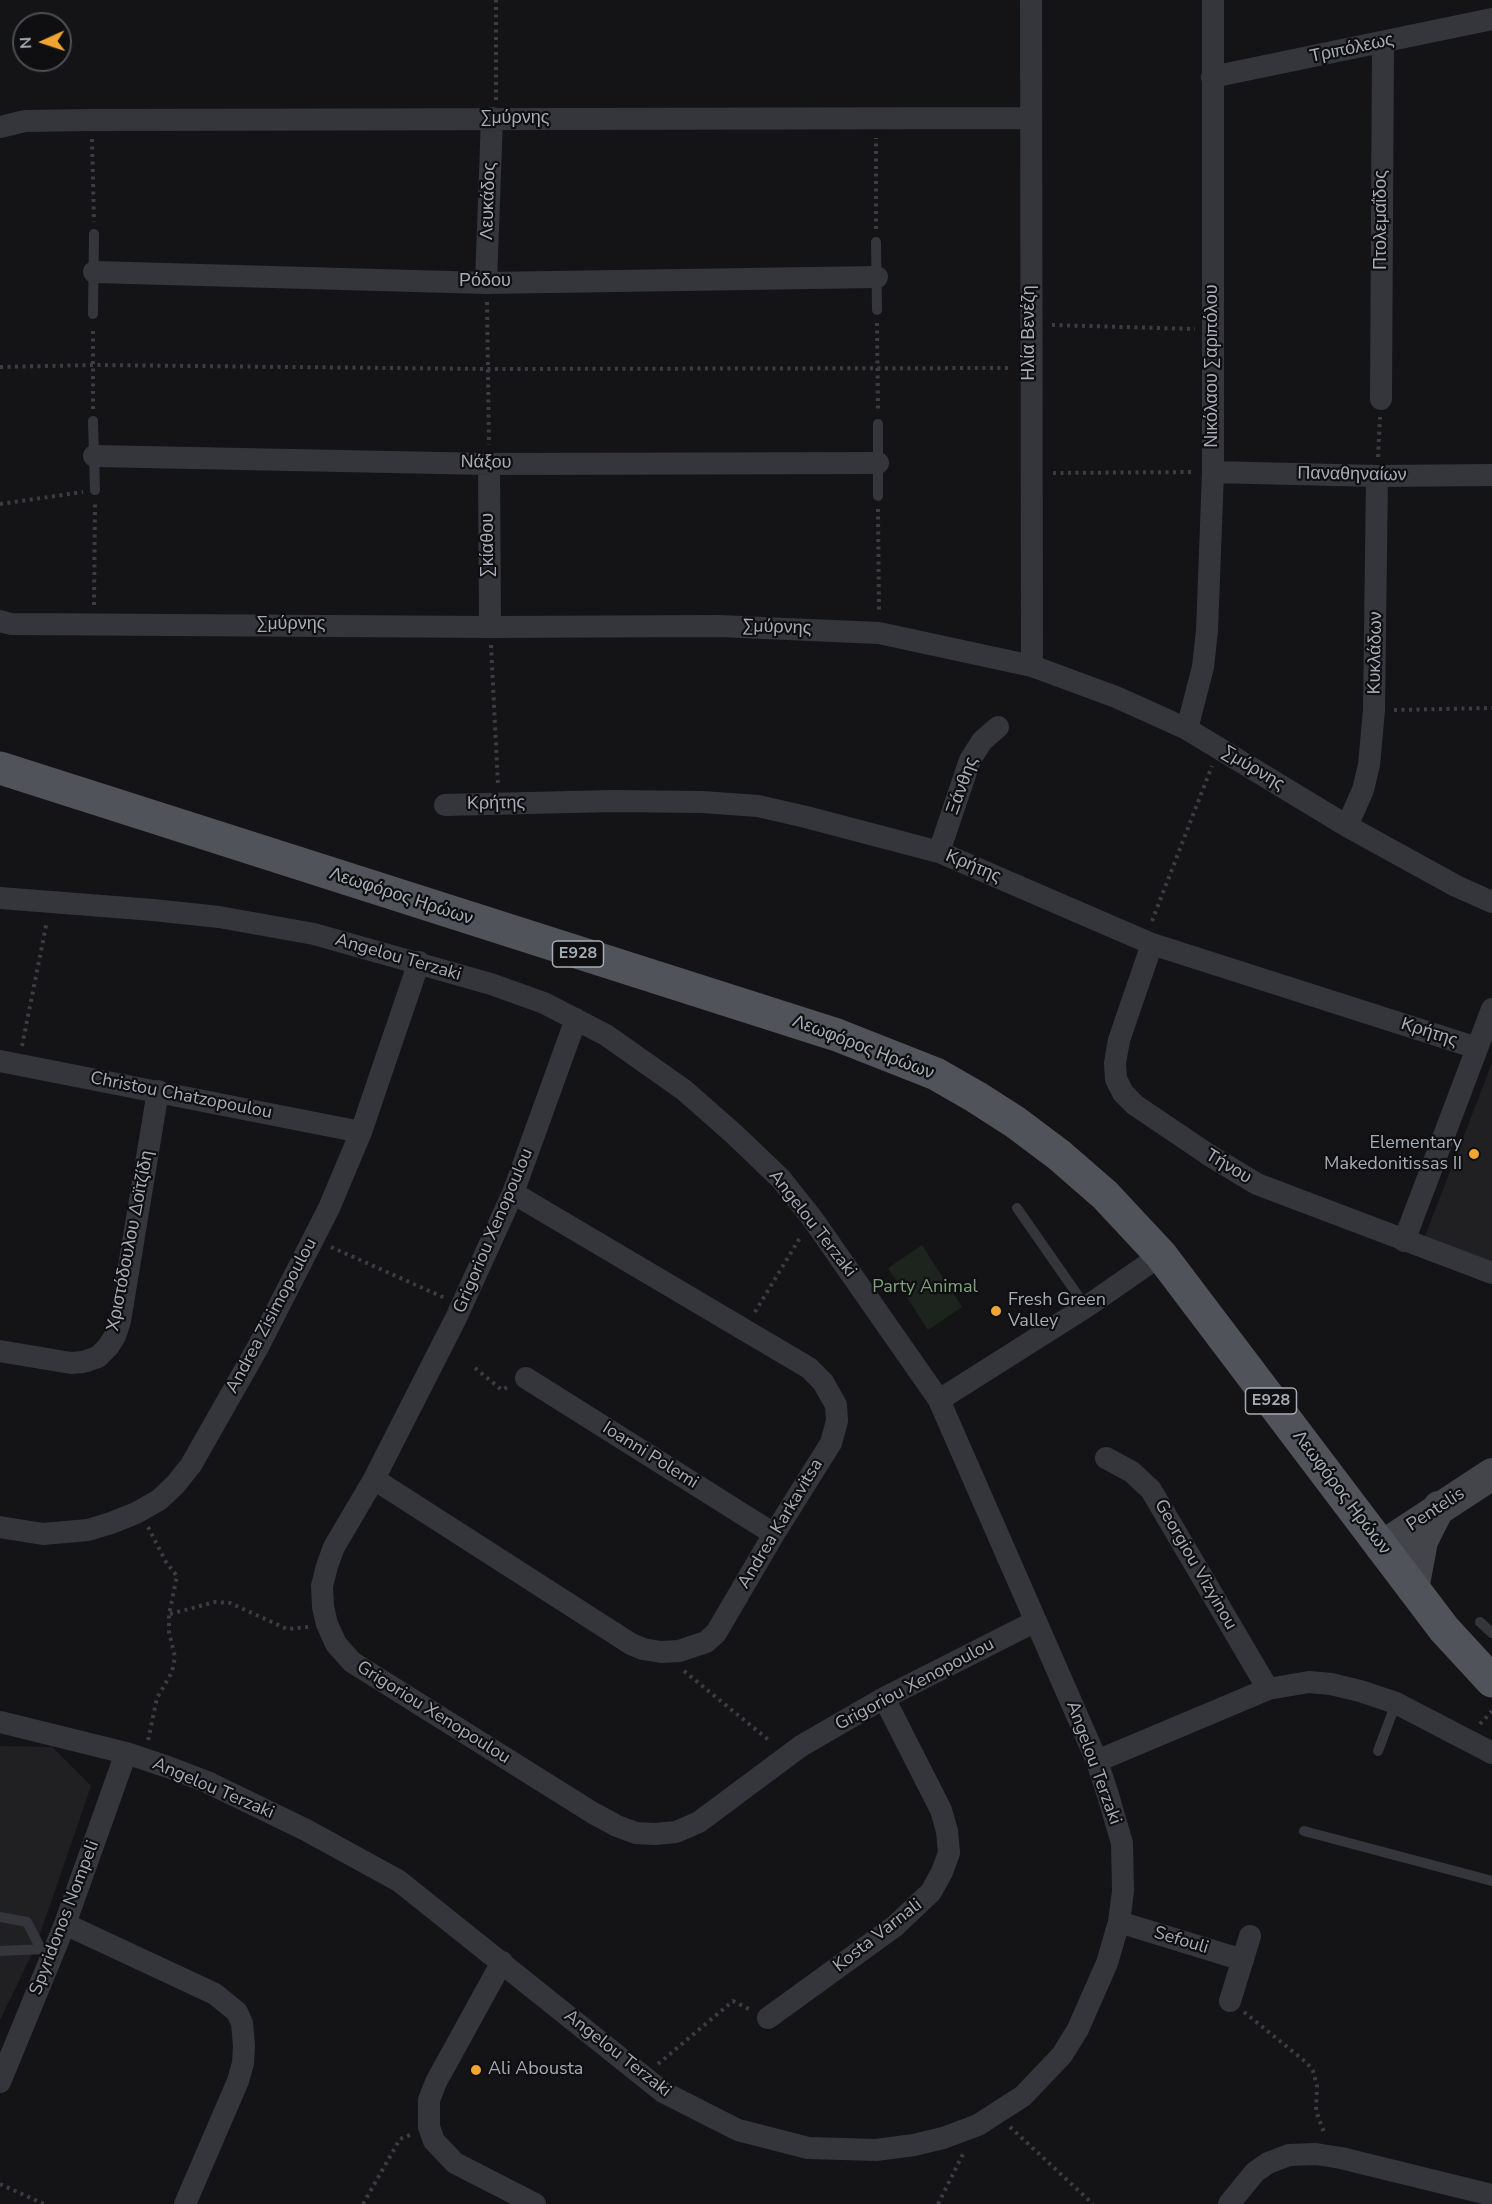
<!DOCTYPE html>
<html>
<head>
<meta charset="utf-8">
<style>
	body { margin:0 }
	#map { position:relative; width:1492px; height:2204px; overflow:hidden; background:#141416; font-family:"Nunito Sans",sans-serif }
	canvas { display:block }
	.north { position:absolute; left:12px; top:12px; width:60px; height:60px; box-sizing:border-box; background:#0f0f11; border:2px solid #4b4e53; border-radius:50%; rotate:267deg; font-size:16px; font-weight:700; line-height:24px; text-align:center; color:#a6acb6 }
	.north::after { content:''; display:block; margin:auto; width:21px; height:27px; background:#f0a531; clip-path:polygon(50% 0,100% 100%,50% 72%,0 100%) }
</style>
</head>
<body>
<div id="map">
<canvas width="1492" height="2204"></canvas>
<div class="north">N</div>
</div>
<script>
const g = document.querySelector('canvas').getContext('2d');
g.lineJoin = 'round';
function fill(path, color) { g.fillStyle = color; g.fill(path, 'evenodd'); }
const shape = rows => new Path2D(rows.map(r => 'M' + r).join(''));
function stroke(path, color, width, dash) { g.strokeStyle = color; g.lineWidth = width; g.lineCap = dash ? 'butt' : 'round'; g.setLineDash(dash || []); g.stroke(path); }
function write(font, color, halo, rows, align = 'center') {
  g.font = font + ' "Nunito Sans",sans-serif'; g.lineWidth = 4.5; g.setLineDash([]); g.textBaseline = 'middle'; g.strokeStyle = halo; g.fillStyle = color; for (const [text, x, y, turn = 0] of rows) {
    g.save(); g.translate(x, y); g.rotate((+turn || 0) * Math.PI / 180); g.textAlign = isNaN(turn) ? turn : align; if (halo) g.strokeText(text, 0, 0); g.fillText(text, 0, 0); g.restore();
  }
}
fill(shape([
	[1492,1063,1492,1263,1425,1236],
	[0,1746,52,1747,91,1786,36,1946,0,2020]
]), '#202023');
fill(shape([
	[922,1245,962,1307,928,1330,888,1268]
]), '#1c241d');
stroke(shape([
	[496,100,496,0],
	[92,139,94,222],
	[876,229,876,138],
	[487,302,489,445],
	[877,323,878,411],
	[1052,325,1195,329],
	[0,367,94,365,489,369,1012,368],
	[93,409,93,327],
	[1378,457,1380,417],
	[1053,473,1195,472],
	[0,504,83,492],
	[878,509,879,612],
	[94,605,95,504],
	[491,645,498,785],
	[1394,710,1492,708],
	[1152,921,1212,766],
	[22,1046,47,921],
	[331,1247,445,1298],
	[755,1312,801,1236],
	[475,1368,502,1390,509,1386],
	[148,1527,166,1562,177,1576,169,1614,169,1632,175,1657,172,1672,157,1698,148,1741],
	[170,1614,215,1602,230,1603,287,1629,308,1627],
	[684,1671,771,1742],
	[1480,1724,1492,1711],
	[1244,2012,1307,2063,1313,2071,1317,2086,1316,2111,1325,2135],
	[658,2064,733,2001,751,2010],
	[1010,2127,1093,2204],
	[0,2184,44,2204],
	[363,2204,400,2139,412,2134],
	[938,2204,964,2152]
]), '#3b3d42', 4, [3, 4.5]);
stroke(shape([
	[876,242,877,310],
	[93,314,94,234],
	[93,421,95,490],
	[878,424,878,496],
	[1017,1208,1086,1307],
	[1480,1622,1492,1633],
	[1378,1751,1396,1703],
	[1304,1831,1492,1881],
	[0,1917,27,1922,41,1949],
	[0,1951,45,1949]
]), '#35363b', 10);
stroke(shape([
	[1031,0,1032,666],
	[1212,77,1492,19],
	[0,127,25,121,92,120,1031,118],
	[94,272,486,283,877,277],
	[486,283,492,118],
	[1381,399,1383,42],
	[94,456,489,464,878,463],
	[489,464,490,627],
	[1213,472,1377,476,1492,475],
	[0,621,11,624,490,627,719,626,879,633,1032,666,1116,697,1187,729,1347,826,1456,886,1492,902],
	[1187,729,1203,667,1207,631,1213,472,1213,0],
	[445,805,613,801,702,802,758,806,806,817,939,852,1152,944,1477,1048],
	[1347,826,1363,790,1369,765,1374,710,1377,476],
	[939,852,970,760,982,741,998,727],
	[0,898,153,910,219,917,314,934,491,984,544,1003,606,1035,684,1090,734,1134,781,1179,812,1218,939,1400,1097,1761,1108,1795,1122,1843,1123,1891,1119,1922,1107,1963,1078,2029,1062,2055,1023,2096,978,2125,943,2138,914,2145,876,2150,808,2148,738,2130,663,2092,399,1881,306,1830,207,1782,168,1767,126,1753,0,1722],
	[1152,944,1119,1040,1115,1063,1116,1079,1123,1093,1135,1105,1209,1155,1257,1184,1492,1273],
	[576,1019,513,1193,456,1318,374,1479,334,1547,327,1566,322,1586,323,1607,327,1624,336,1644,352,1662,593,1813,617,1826,636,1833,655,1834,676,1832,699,1822,801,1746,884,1698,1036,1621],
	[0,1061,361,1132],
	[1404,1241,1492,1009],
	[0,1351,71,1363,83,1362,98,1357,108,1347,115,1336,120,1321,158,1091],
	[526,1378,774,1534],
	[939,1400,1086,1307,1161,1255],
	[1106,1458,1132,1472,1151,1490,1268,1689],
	[374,1479,631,1644,643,1649,661,1652,679,1651,706,1642,716,1633,774,1534,831,1443,837,1421,836,1405,823,1382,809,1368,513,1193],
	[0,1527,43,1534,88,1530,111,1523,136,1513,159,1500,175,1485,191,1465,258,1347,329,1208,361,1132,419,962],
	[1097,1761,1268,1689,1309,1682,1331,1684,1360,1691,1396,1703,1492,1753],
	[1119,1922,1243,1960],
	[65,1924,215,1994,237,2012,242,2023,244,2046,243,2063,238,2081,185,2204],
	[502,1962,436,2082,429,2100,429,2127,434,2141,455,2163,535,2204],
	[1230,2001,1250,1936],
	[768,2018,895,1926,931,1892,942,1872,949,1853,947,1831,941,1810,884,1698],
	[0,2082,65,1924,126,1753],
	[1229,2204,1255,2172,1268,2163,1289,2155,1316,2154,1341,2158,1492,2195]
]), '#35363b', 22);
stroke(shape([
	[1381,1547,1492,1474],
	[1413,1589,1422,1541,1439,1507]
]), '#43454b', 32);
stroke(shape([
	[0,768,837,1035,936,1074,976,1097,1015,1122,1059,1155,1105,1195,1161,1255,1444,1629,1492,1681]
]), '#51535a', 33);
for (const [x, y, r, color] of [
	[1474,1154,6,"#f0a531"],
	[996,1311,6,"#f0a531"],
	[476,2070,6,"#f0a531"]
]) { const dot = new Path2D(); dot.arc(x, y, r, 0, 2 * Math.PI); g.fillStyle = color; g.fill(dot); stroke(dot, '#0f0f11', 2); }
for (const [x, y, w] of [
	[578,954,51],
	[1271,1401,51]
]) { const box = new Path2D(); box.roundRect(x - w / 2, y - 13, w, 26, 4.5); g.fillStyle = '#0f0f11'; g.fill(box); stroke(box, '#a6acb6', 1.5); }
write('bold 16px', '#a6acb6', null, [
	["E928",578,954],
	["E928",1271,1401]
]);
write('18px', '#a6acb6', '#0f0f11', [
	["Τριπόλεως",1352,49,-12],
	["Σμύρνης",515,119],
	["Λευκάδος",489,201,-88],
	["Πτολεμαΐδος",1382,220,-90],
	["Ρόδου",485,282],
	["Ηλία Βενέζη",1030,333,-90],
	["Νικόλαου Σαριπόλου",1213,366,-90],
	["Νάξου",486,463,1],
	["Παναθηναίων",1352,475,1],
	["Σκίαθου",489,545,-90],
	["Σμύρνης",291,625],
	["Σμύρνης",777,628,2],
	["Κυκλάδων",1376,653,-89],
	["Σμύρνης",1253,769,31],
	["Ξάνθης",963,786,-70],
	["Κρήτης",496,804,-1],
	["Κρήτης",973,867,23],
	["Λεωφόρος Ηρώων",401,897,18],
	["Angelou Terzaki",398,958,16],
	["Κρήτης",1429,1033,18],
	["Λεωφόρος Ηρώων",863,1048,21],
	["Christou Chatzopoulou",181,1096,11],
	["Τήνου",1228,1167,31],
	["Angelou Terzaki",812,1224,52],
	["Grigoriou Xenopoulou",494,1231,-67],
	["Χριστόδουλου Δοϊτζίδη",131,1241,-79],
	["Andrea Zisimopoulou",272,1316,-62],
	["Ioanni Polemi",650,1456,32],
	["Λεωφόρος Ηρώων",1341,1493,53],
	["Pentelis",1436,1510,-33],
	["Andrea Karkavitsa",781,1524,-59],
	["Georgiou Vizyinou",1195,1565,60],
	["Grigoriou Xenopoulou",915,1685,-28],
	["Grigoriou Xenopoulou",433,1713,32],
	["Angelou Terzaki",1093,1763,70],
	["Angelou Terzaki",213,1789,23],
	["Spyridonos Nompeli",65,1918,-69],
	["Kosta Varnali",878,1936,-38],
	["Sefouli",1181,1941,17],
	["Angelou Terzaki",617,2054,38]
]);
write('18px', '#a6acb6', '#0f0f11', [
	["Elementary",1462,1144,"right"],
	["Makedonitissas II",1462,1165,"right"],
	["Fresh Green",1008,1301],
	["Valley",1008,1322],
	["Ali Abousta",488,2070]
], 'left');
write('18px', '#7da17d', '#0f0f11', [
	["Party Animal",925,1288]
]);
</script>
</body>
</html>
